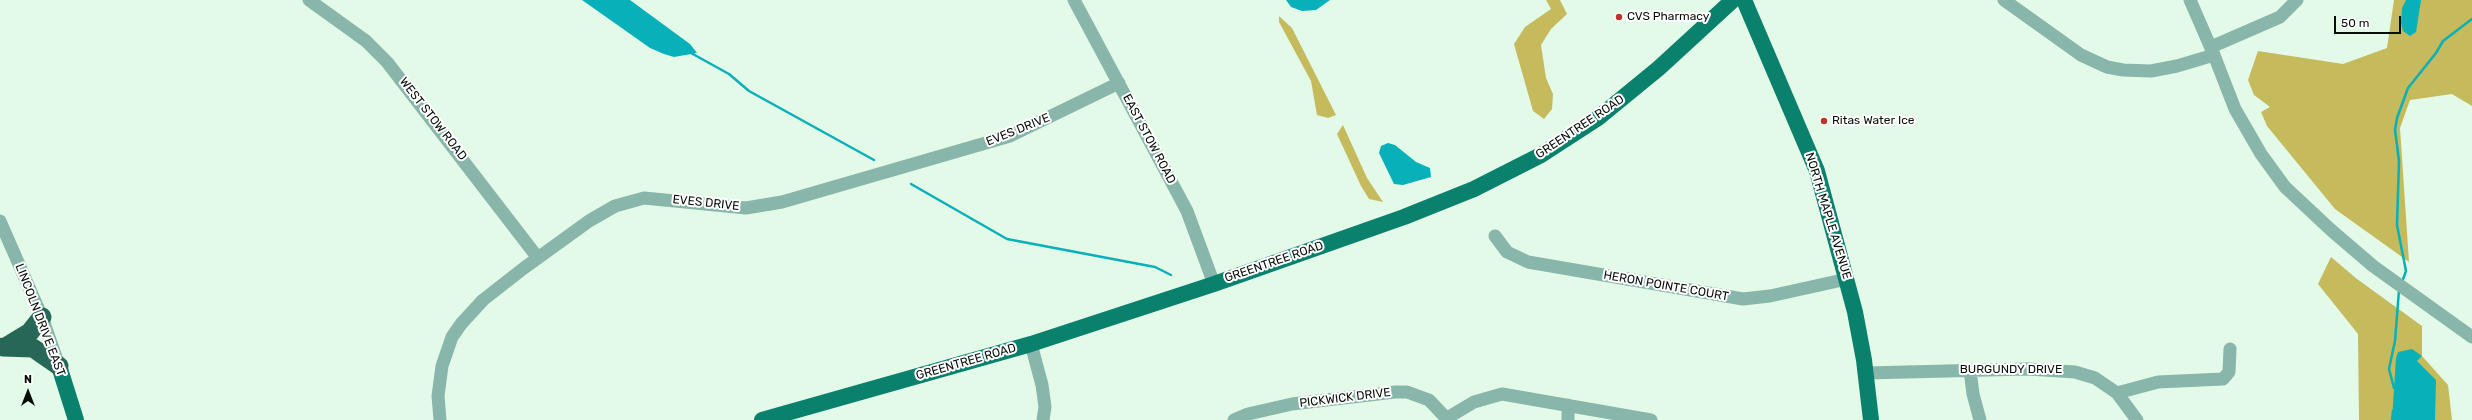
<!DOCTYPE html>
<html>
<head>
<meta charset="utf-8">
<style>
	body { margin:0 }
	#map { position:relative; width:2472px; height:420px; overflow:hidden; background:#e4fae8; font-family:Rubik,sans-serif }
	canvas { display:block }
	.north { position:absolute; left:8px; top:372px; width:40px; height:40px; -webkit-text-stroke:3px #fff; paint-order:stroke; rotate:0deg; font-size:11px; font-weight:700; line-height:16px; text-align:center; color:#070e08 }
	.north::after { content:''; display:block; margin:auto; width:14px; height:18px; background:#070e08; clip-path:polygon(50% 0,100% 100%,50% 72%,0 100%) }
	.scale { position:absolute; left:2334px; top:16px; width:67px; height:18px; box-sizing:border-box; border:2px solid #070e08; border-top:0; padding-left:5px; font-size:12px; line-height:14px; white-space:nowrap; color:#070e08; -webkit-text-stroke:3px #fff; paint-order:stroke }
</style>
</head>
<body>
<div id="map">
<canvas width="2472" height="420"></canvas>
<div class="north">N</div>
<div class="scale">50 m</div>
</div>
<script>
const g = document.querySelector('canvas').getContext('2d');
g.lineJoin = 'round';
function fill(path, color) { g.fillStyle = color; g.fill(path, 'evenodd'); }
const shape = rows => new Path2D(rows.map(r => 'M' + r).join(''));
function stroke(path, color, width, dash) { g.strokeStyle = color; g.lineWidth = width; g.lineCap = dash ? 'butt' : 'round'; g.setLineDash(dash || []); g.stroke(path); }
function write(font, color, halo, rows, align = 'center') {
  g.font = font + ' Rubik,sans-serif'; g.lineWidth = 4; g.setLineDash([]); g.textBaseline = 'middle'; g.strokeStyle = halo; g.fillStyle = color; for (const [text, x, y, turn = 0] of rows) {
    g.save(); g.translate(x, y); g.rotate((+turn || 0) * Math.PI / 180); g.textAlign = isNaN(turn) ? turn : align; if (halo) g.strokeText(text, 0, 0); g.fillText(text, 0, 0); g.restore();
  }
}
fill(shape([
	[1546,0,1560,0,1567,14,1551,29,1541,45,1546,78,1553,94,1552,109,1544,119,1533,111,1514,44,1525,27,1551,9],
	[2394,0,2472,0,2472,106,2452,94,2410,100,2400,128,2409,262,2335,209,2267,126,2261,112,2270,107,2254,95,2248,80,2258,51,2343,64,2387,48],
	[1279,16,1292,28,1336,115,1328,118,1317,115,1311,81,1279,22],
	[1343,125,1367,178,1383,202,1369,199,1361,186,1337,134],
	[2331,257,2357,279,2422,326,2422,356,2448,385,2452,420,2359,420,2358,334,2318,284]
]), '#c5ba5c');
fill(shape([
	[582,0,630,0,690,44,697,53,674,57,664,54,650,48],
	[1286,0,1330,0,1316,10,1302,11,1291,7],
	[2406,0,2421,0,2416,32,2410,36,2403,31,2401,23,2402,8],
	[1388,143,1395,145,1416,162,1430,168,1431,177,1403,185,1394,184,1379,153,1381,146],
	[2412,349,2422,356,2417,361,2436,380,2435,420,2392,420,2396,358,2398,352]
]), '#08b0b9');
stroke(shape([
	[691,53,729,74,749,91,874,160],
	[911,184,1007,239,1155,267,1171,275],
	[2402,282,2406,271,2397,225,2399,161,2395,130,2397,118,2408,88,2436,53,2443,41,2472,19],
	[2394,388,2389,369,2395,341,2399,290],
	[2392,420,2393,411]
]), '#08b0b9', 2.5);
stroke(shape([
	[309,0,366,41,387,62,538,258],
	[1074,0,1187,211,1214,284],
	[2004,0,2081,55,2107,67,2123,70,2151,71,2177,66,2214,55],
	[2190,0,2214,55,2235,109,2261,154,2285,187,2331,230,2373,266,2472,337],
	[2211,47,2280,17,2297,0],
	[0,221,42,317,59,366],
	[1495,236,1507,252,1528,262,1743,299,1770,296,1847,279],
	[1031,344,1042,385,1045,407,1043,420],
	[1970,370,1973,394,1980,420],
	[1866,373,2028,369,2075,372,2095,378,2117,393,2137,420],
	[2117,393,2158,382,2223,379,2229,372,2230,349],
	[1568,405,1568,420],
	[1447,418,1474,402,1502,394,1651,420],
	[440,420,438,396,442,366,452,337,461,324,483,300,524,268,589,221,615,206,644,198,746,208,782,202,1010,136,1119,83],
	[1234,420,1248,414,1292,404,1395,392,1407,392,1429,400,1448,420]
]), '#88b6aa', 13);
stroke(shape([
	[1744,0,1817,171,1855,312,1864,360,1871,420],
	[59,366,76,420],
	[762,420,1031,344,1214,284,1404,217,1474,189,1541,155,1598,118,1659,68,1733,0]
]), '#09816d', 16);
stroke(shape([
	[7,346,30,332,42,317],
	[3,347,33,348,59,366]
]), '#266758', 19);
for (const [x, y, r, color] of [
	[1619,17,4,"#c1332a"],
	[1824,121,4,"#c1332a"]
]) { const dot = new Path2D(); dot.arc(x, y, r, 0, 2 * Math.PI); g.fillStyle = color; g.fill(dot); stroke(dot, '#fff', 1.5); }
write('12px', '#070e08', '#fff', [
	["CVS Pharmacy",1627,17],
	["Ritas Water Ice",1832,121]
], 'left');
write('12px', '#070e08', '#fff', [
	["WEST STOW ROAD",433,119,52],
	["GREENTREE ROAD",1580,127,-34],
	["EVES DRIVE",1018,130,-22],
	["EAST STOW ROAD",1149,139,62],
	["EVES DRIVE",706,203,6],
	["NORTH MAPLE AVENUE",1828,216,73],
	["GREENTREE ROAD",1274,262,-19],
	["HERON POINTE COURT",1666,286,10],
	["LINCOLN DRIVE EAST",40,320,69],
	["GREENTREE ROAD",966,362,-16],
	["BURGUNDY DRIVE",2011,370],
	["PICKWICK DRIVE",1345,398,-7]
]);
</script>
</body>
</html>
